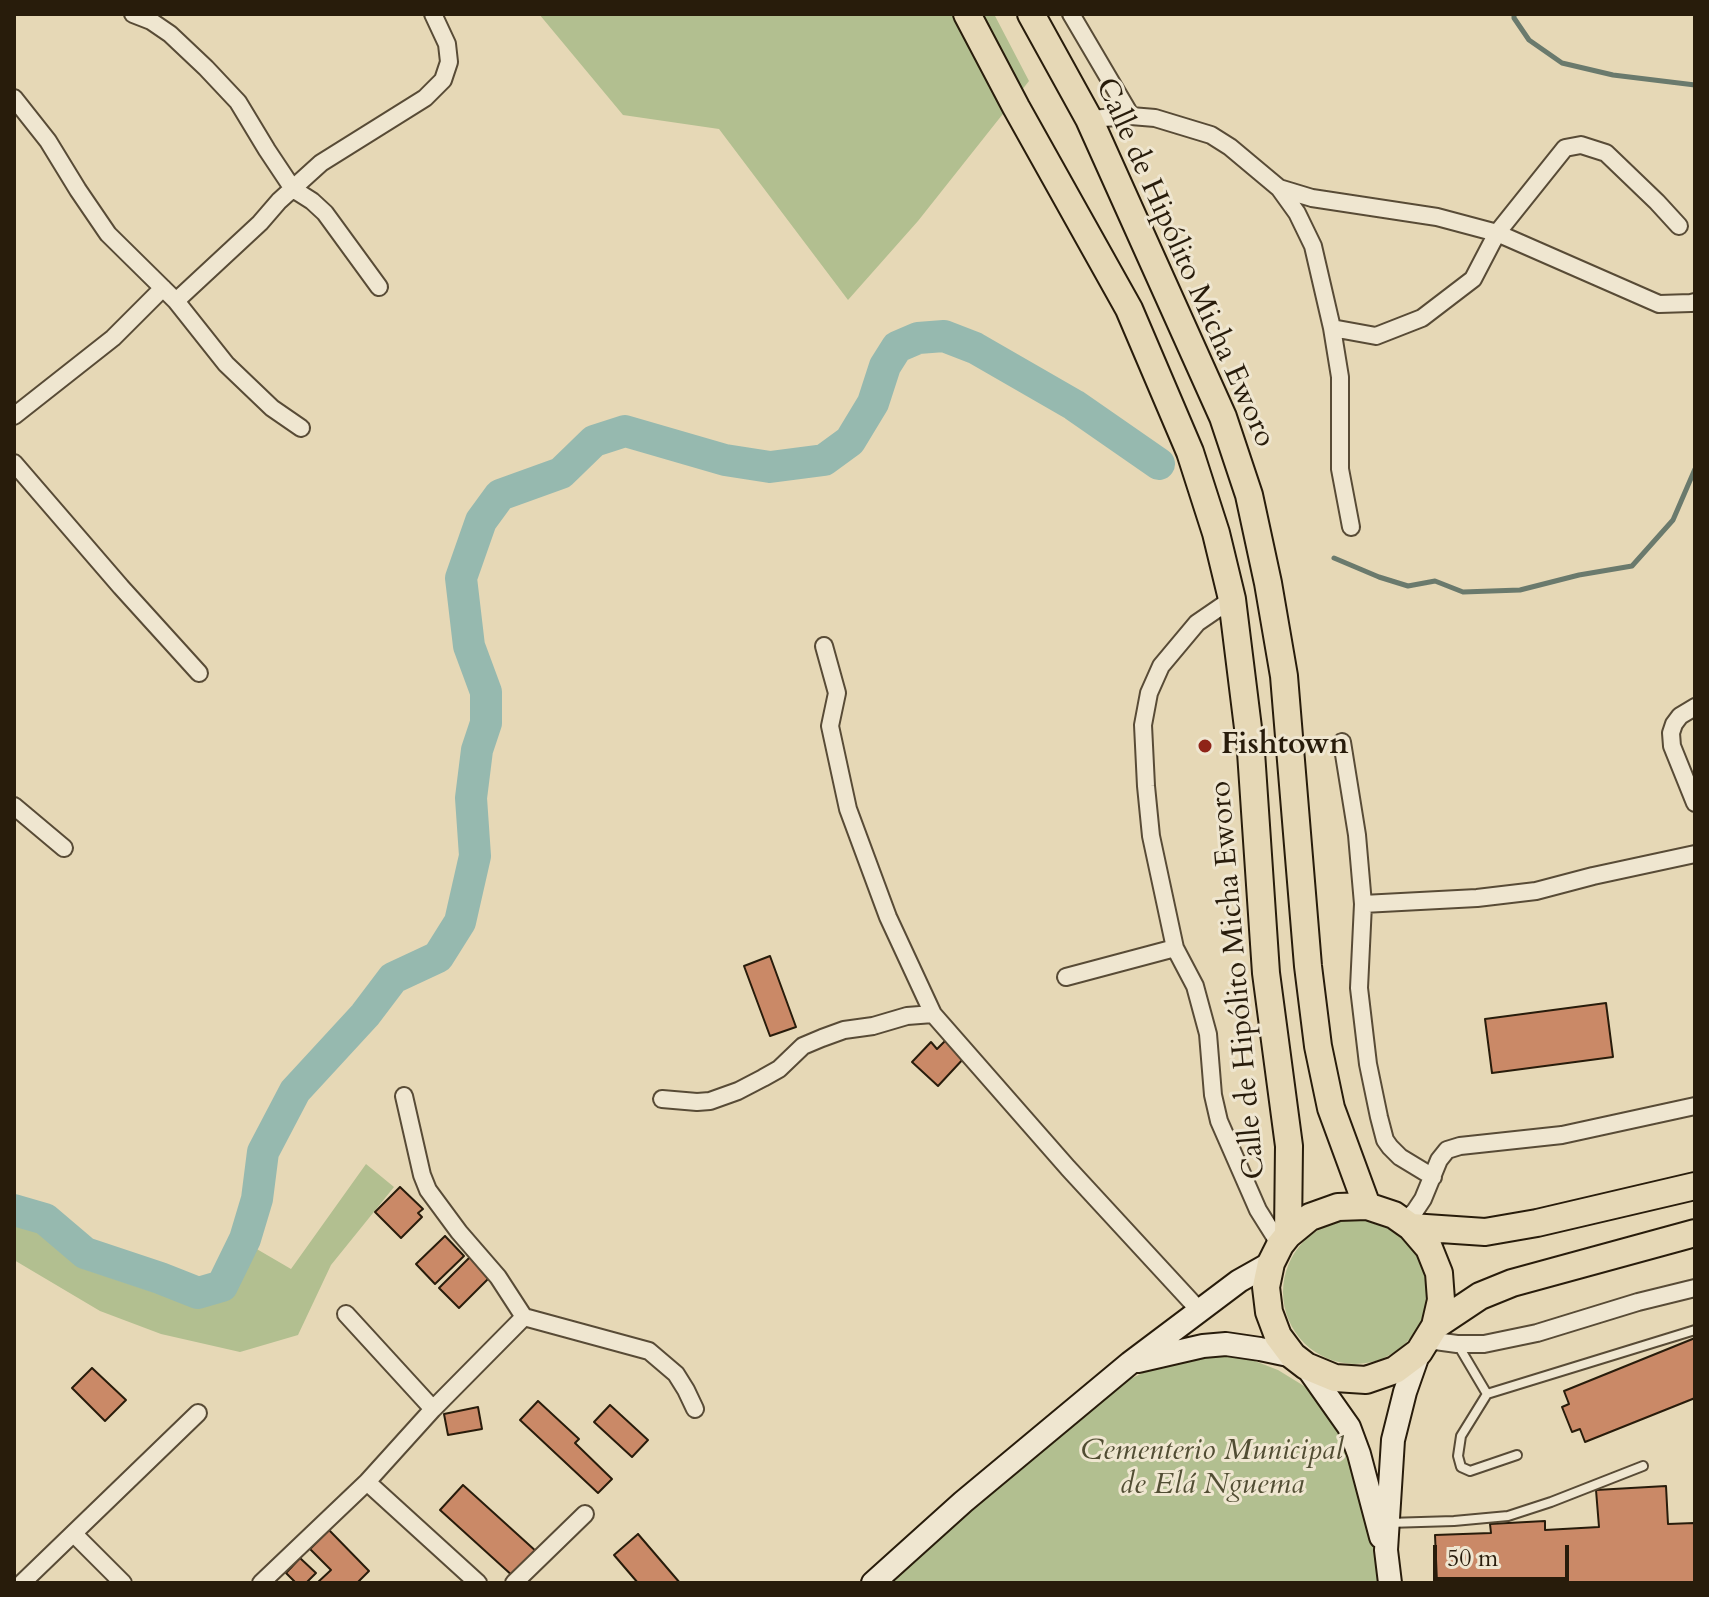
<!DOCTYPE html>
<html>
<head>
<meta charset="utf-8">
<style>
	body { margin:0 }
	#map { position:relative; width:1709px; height:1597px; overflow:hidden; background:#e6d8b6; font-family:Cardo,serif }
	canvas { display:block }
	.frame { position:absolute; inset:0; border:16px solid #281c0b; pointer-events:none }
	.scale { position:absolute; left:1433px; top:1545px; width:136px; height:36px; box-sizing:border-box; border:4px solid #281c0b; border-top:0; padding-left:10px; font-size:24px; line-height:28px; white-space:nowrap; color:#281c0b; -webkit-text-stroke:6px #efe6d0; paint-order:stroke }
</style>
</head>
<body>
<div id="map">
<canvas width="1709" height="1597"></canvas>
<div class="frame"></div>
<div class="scale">50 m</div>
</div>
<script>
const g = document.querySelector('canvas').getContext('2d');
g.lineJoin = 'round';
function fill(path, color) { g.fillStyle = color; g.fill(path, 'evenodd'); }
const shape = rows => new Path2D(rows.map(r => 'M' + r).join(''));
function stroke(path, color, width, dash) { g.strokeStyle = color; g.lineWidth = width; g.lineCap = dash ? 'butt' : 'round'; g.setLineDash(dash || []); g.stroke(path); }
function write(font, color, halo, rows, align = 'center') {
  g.font = font + ' Cardo,serif'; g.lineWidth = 6; g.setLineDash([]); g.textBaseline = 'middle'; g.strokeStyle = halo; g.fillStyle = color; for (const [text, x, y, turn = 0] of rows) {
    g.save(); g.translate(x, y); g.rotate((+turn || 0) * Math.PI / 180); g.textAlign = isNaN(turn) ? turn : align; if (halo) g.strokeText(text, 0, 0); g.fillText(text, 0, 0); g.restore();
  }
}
fill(shape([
	[539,14,994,14,1029,81,918,221,848,300,719,129,623,115],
	[366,1164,394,1187,331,1265,298,1335,240,1352,161,1334,100,1311,14,1260,14,1197,59,1228,123,1257,185,1300,211,1288,243,1241,291,1269],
	'1283 1292a72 72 0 1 1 144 0a72 72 0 1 1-144 0Z',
	[1218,1354,1247,1358,1278,1370,1304,1386,1329,1409,1363,1468,1381,1583,886,1583,1124,1382,1157,1366]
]), '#b2bf90');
stroke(shape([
	[1514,14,1514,18,1529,40,1562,63,1613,75,1695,85],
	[1334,558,1379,577,1408,586,1435,581,1463,592,1520,590,1579,575,1632,566,1673,520,1695,469]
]), '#6a7a6d', 5);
stroke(shape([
	[14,1210,45,1219,85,1253,160,1278,198,1293,222,1286,245,1239,257,1199,263,1152,295,1091,365,1015,393,978,438,957,460,922,475,856,471,798,477,750,486,723,486,692,469,646,461,578,481,521,500,495,561,473,594,441,625,431,725,460,770,467,824,460,850,441,873,403,885,366,897,347,918,338,944,336,975,348,1074,405,1159,464]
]), '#96b9af', 32);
const building = shape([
	[770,956,796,1027,770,1036,744,966,770,956],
	[1606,1003,1613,1057,1492,1073,1485,1019,1606,1003],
	[946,1040,965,1057,938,1086,912,1062,931,1042,937,1049,946,1040],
	[400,1187,423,1209,418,1213,422,1217,401,1238,375,1212,400,1187],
	[445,1236,464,1256,435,1284,416,1264,445,1236],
	[470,1257,490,1277,459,1308,439,1288,470,1257],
	[1695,1338,1695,1398,1585,1442,1580,1429,1572,1432,1562,1407,1569,1404,1564,1391,1695,1338],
	[92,1368,126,1400,105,1421,72,1388,92,1368],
	[538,1401,579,1439,575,1443,612,1479,598,1493,520,1420,538,1401],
	[610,1405,648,1440,632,1457,594,1422,610,1405],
	[478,1407,482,1429,448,1435,444,1414,478,1407],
	[463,1485,538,1553,515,1578,440,1510,463,1485],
	[1666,1486,1668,1524,1694,1523,1695,1583,1437,1583,1435,1535,1491,1533,1490,1524,1545,1521,1545,1530,1599,1527,1596,1490,1666,1486],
	[329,1530,369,1571,357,1583,317,1583,331,1570,310,1549,329,1530],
	[638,1534,680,1583,638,1583,614,1555,638,1534],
	[300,1558,316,1573,306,1583,296,1583,286,1573,300,1558]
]);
fill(building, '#ca8967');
stroke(building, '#281c0b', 2);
const lane = shape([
	[1458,1345,1487,1394,1695,1330],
	[1487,1394,1461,1436,1458,1456,1461,1467,1470,1471,1517,1455],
	[1388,1523,1454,1521,1508,1516,1551,1502,1643,1466]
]);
const street = shape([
	[133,14,151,21,170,34,206,68,238,102,267,150,293,189,312,201,325,213,379,287],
	[1071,14,1131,116],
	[14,98,48,141,78,190,108,234,176,301,226,364,272,408,301,428],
	[1089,119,1131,116,1155,118,1211,135,1230,147,1279,188,1297,213,1313,246,1332,328,1340,377,1340,469,1351,527],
	[1279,188,1312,198,1437,217,1497,233,1659,304,1691,303,1695,302],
	[176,301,260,223,279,201,321,163,425,98,443,80,449,62,447,44,433,14],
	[1332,328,1376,336,1422,318,1473,279,1497,233,1565,148,1581,145,1606,153,1657,202,1679,226],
	[14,416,113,338,163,288],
	[14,463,121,587,199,673],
	[1232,599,1197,623,1161,666,1149,693,1143,725,1146,786,1151,836,1175,948,1195,986,1208,1034,1213,1095,1219,1121,1258,1210,1280,1245],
	[824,646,837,693,830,726,848,809,888,917,933,1014,1068,1168,1199,1310],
	[1695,707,1680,716,1674,724,1671,733,1672,746,1695,803],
	[1342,742,1357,835,1363,904],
	[14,806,64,848],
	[1066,977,1175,948],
	[404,1096,422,1175,428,1190,459,1232,498,1277,524,1317,649,1351,676,1374,686,1390,695,1409],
	[662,1099,697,1102,710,1101,738,1091,763,1078,779,1069,803,1046,822,1038,844,1030,873,1026,907,1016,933,1014],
	[1433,1177,1400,1157,1390,1147,1385,1140,1379,1117,1368,1064,1359,988,1363,904,1477,898,1536,891,1593,876,1695,854],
	[1404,1222,1415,1211,1423,1199,1439,1160,1447,1150,1460,1146,1562,1135,1695,1106],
	[346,1314,433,1409],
	[1428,1340,1457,1344,1484,1344,1537,1333,1638,1302,1695,1288],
	[367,1482,478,1583],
	[74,1534,123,1583],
	[22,1583,198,1413],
	[261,1583,367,1482,433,1409,524,1317],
	[514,1583,585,1514]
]);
const secondary = shape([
	[1138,1361,1203,1346,1226,1344,1260,1349,1293,1356],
	[1306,1366,1349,1427,1359,1454,1381,1537],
	[873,1583,963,1502,1130,1363,1239,1281,1271,1263],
	[1390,1583,1386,1550,1393,1440,1405,1392,1419,1352]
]);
const primary = shape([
	[967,14,1016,107,1129,309,1190,452,1216,533,1232,599,1251,752,1266,973,1289,1146,1288,1235],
	[1031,14,1089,119,1223,417,1249,495,1268,583,1284,676,1308,966,1318,1046,1331,1108,1367,1206],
	[1411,1227,1429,1248,1439,1273,1441,1300,1435,1326,1419,1352,1395,1370,1366,1380,1335,1378,1306,1366,1293,1356,1278,1336,1269,1312,1266,1287,1271,1263,1280,1245,1288,1235,1310,1217,1338,1207,1367,1206,1394,1215,1411,1227,1485,1232,1537,1223,1695,1186],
	[1435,1326,1480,1296,1512,1283,1695,1233]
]);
stroke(lane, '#584b36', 12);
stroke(street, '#584b36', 20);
stroke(secondary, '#281c0b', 26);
stroke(primary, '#281c0b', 30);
stroke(lane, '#efe6d0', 8);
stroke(street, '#efe6d0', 16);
stroke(secondary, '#efe6d0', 22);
stroke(primary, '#e6d8b6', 26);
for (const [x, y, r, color] of [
	[1205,746,8,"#8f2418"]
]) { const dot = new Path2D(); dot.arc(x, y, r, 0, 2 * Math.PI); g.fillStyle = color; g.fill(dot); stroke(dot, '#efe6d0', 3); }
write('30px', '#281c0b', '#efe6d0', [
	["Calle de Hipólito Micha Eworo",1184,263,66],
	["Calle de Hipólito Micha Eworo",1239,980,-95]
]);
write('bold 30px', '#281c0b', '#efe6d0', [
	["Fishtown",1221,746]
], 'left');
write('italic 30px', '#514d33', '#efe6d0', [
	["Cementerio Municipal",1212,1452],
	["de Elá Nguema",1212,1486]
]);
</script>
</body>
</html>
